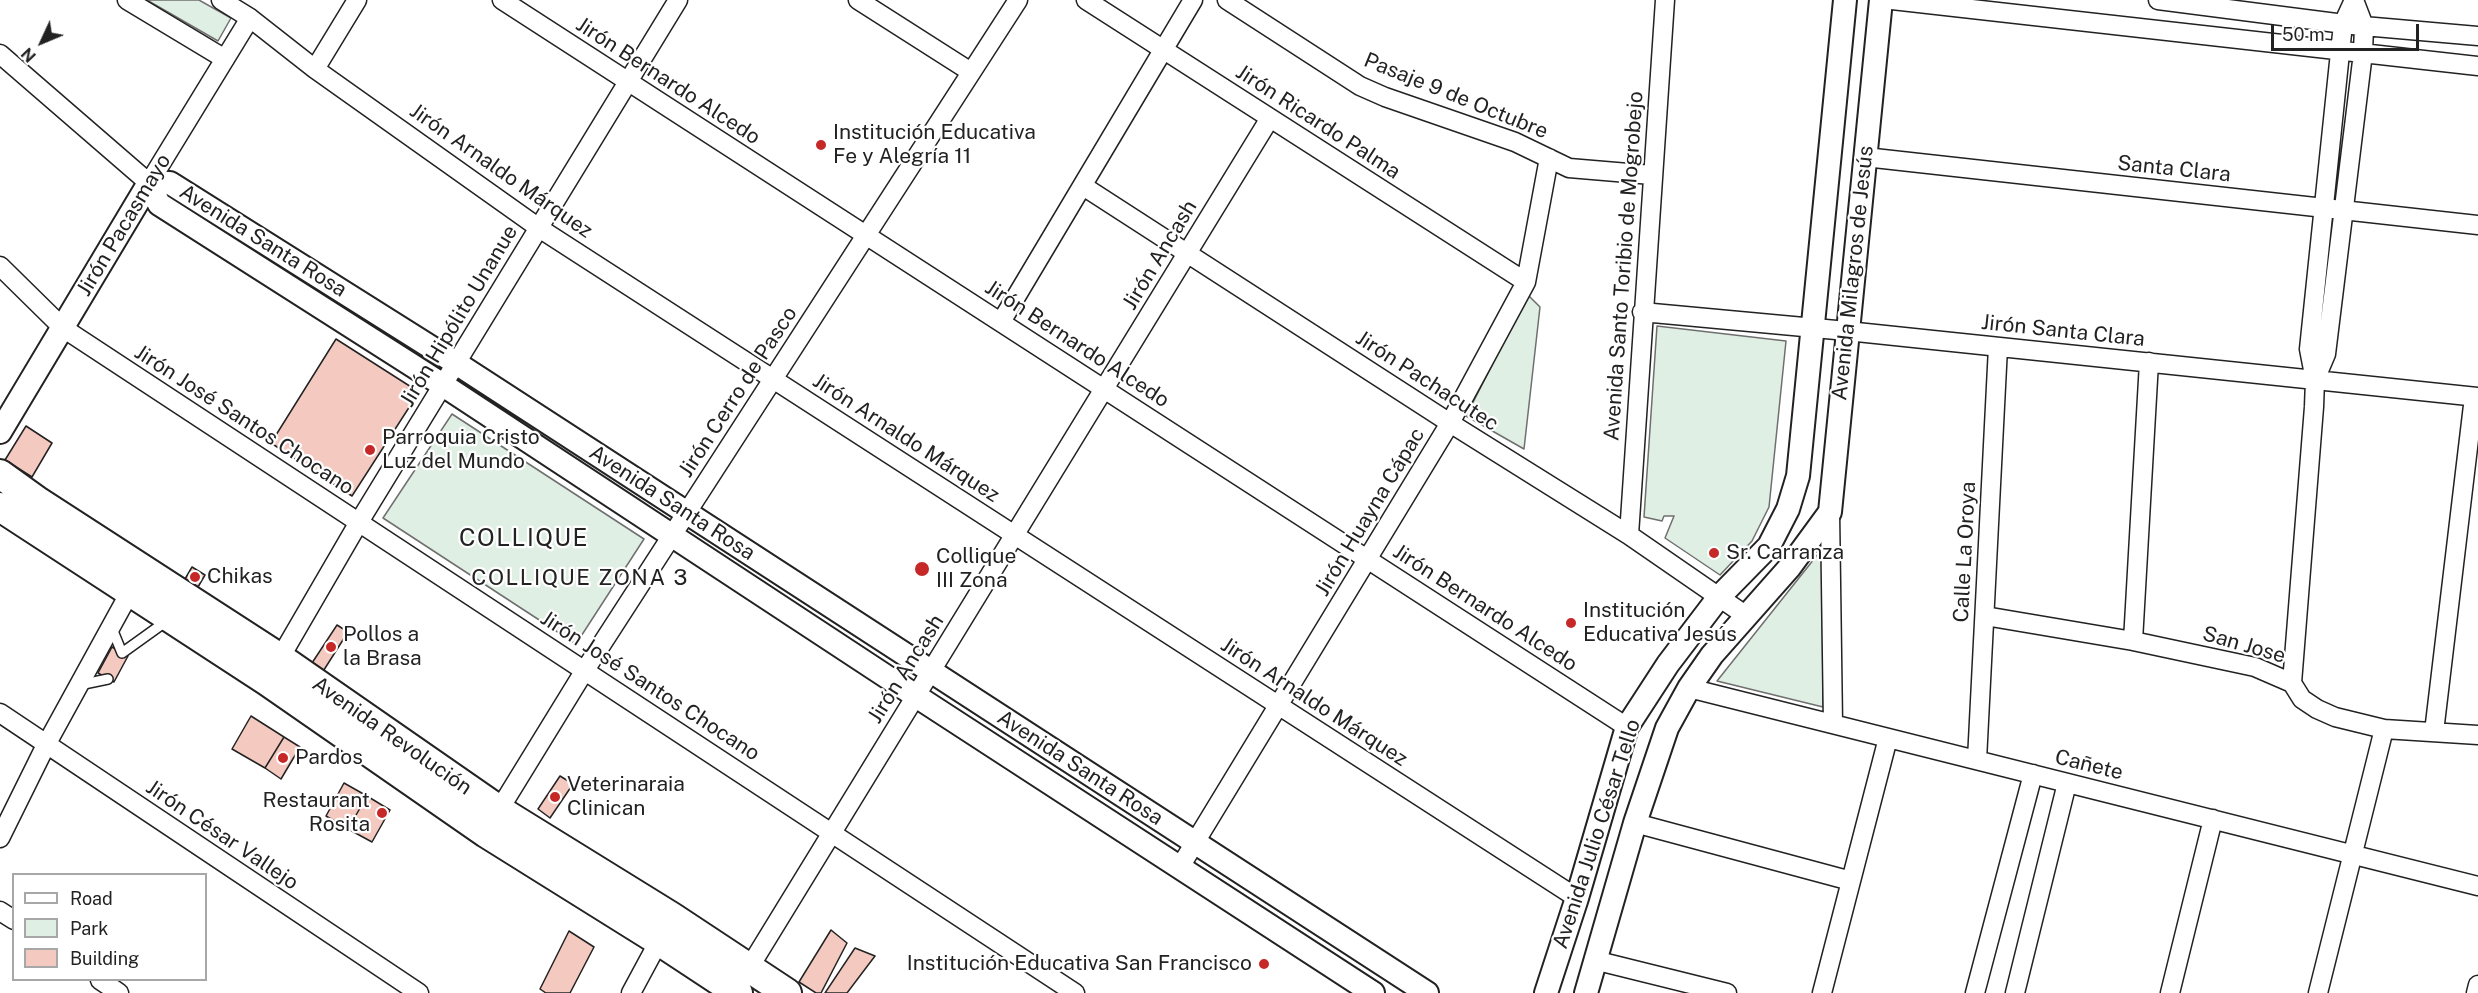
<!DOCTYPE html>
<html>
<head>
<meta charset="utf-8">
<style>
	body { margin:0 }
	#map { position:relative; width:2478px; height:993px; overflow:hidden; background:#fff; font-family:"Public Sans",sans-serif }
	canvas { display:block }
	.legend { position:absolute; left:12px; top:873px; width:195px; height:108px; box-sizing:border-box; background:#fff; border:2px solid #a7a7a7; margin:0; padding:8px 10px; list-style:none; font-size:18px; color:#222 }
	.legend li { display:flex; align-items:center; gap:12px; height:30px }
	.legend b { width:30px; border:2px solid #a7a7a7 }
	.north { position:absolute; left:12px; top:12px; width:60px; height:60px; -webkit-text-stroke:4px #fff; paint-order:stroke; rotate:226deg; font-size:16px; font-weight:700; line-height:24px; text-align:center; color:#222 }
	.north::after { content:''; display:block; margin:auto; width:21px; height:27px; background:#222; clip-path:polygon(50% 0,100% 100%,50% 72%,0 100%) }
	.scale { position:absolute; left:2271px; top:24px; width:148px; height:27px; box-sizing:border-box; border:3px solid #222; border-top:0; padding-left:8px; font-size:18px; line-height:21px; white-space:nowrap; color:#222; -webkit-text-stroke:4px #fff; paint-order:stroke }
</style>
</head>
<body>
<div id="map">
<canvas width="2478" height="993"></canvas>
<ul class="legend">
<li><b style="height:8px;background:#fff"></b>Road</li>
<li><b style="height:16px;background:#e0efe3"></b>Park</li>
<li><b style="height:16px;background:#f3c9c0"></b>Building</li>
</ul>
<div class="north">N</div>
<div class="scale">50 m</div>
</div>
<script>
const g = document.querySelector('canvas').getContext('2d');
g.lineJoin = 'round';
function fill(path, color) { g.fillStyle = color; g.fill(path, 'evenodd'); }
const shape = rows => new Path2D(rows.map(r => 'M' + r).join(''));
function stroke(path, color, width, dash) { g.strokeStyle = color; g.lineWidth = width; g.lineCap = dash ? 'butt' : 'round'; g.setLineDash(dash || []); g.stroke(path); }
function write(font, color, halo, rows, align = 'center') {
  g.font = font + ' "Public Sans",sans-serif'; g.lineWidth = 4.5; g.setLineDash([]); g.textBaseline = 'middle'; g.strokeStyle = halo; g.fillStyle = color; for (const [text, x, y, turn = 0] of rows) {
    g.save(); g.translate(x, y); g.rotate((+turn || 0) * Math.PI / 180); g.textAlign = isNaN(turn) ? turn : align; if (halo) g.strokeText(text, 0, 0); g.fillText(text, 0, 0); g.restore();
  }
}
const green = shape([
	[147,0,199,0,231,18,218,41,147,0],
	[1528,295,1540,307,1524,449,1466,416,1528,295],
	[1657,326,1786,341,1769,507,1752,541,1720,575,1665,538,1674,516,1664,516,1662,521,1644,517,1657,326],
	[452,414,644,539,576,644,383,518,452,414],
	[1822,549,1823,707,1717,681,1822,549]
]);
fill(green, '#e0efe3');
stroke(green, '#6f6f6f', 1.5);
const building = shape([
	[336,339,419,392,352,496,271,443,336,339],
	[26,426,52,443,32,477,5,460,26,426],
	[192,567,205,575,198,587,185,579,192,567],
	[337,625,348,632,322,673,310,666,337,625],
	[112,647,128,656,114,682,98,673,112,647],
	[251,716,284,737,265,768,232,749,251,716],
	[284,737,300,747,281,779,265,768,284,737],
	[560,776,573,784,550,818,538,809,560,776],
	[344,783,367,796,348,829,326,816,344,783],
	[367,796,390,810,372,842,348,829,367,796],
	[831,930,847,943,821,993,816,993,799,982,831,930],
	[569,931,594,947,570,993,546,993,540,989,569,931],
	[855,948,875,956,847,993,825,993,855,948]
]);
fill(building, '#f3c9c0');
stroke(building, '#222', 1.5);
const service = shape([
	[111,626,122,653,168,620],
	[79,685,108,679]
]);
const minor = shape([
	[127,0,225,59],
	[221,0,250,18,315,69,539,228,1577,898],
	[502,0,1627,727],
	[858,0,971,72],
	[1086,0,1526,282],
	[1227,0,1360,86,1385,97,1515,142,1569,168,1652,175],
	[1892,0,2478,66],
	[2158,0,2352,25,2478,36],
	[0,54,149,183,250,18],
	[315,69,357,0],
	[1865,157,2478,225],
	[1083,186,1450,423,1629,535,1745,615],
	[0,266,63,328,1075,993],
	[1642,312,1847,331,2478,397],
	[1001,322,1193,0],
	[2315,380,2326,354,2363,53,2364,26,2354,0],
	[1830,512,1833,724],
	[1629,535,1665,0],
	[1985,616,2133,641,2255,667,2292,683,2302,699,2317,709,2335,717,2384,729,2478,735],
	[2133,641,2149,362],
	[280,658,359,522,678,0],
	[2292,683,2314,407,2315,380,2309,349,2343,24,2354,0],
	[1689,688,2478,886],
	[0,713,419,993],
	[2434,732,2474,397],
	[1977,760,1998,347],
	[499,810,585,670,1018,0],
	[1635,823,1851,881],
	[0,838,46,745,130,592],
	[1180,867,1450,423,1526,282,1549,158],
	[0,911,14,920],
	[1594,960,1727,993],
	[749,968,1270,118],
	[100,980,119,993],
	[631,993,659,941],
	[1822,993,1888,738],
	[1975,993,2033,774],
	[2015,993,2067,783],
	[2170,993,2213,819],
	[2318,993,2384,729],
	[2476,993,2478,985]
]);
const tertiary = shape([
	[149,183,170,183,456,363,1427,993],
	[149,183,159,204,443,385,916,696,1373,993],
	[0,432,149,183],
	[1546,993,1577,898,1627,727,1668,664,1719,597,1769,546,1788,509,1798,476,1845,0],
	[1586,993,1635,823,1667,728,1689,688,1712,655,1789,568,1830,512,1881,0]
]);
const primary = shape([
	[0,474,39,502,280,658,499,810,672,917,787,993],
	[0,507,267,681,486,833,659,941,738,993]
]);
stroke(service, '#222', 12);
stroke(minor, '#222', 21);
stroke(tertiary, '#222', 26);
stroke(primary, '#222', 32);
stroke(service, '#fff', 9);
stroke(minor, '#fff', 18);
stroke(tertiary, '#fff', 22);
stroke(primary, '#fff', 28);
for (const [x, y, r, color] of [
	[821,145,6,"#c62828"],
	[370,450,6,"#c62828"],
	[1714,553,6,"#c62828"],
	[922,569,8,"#c62828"],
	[195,577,6,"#c62828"],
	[1571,623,6,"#c62828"],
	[331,647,6,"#c62828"],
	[283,758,6,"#c62828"],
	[555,797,6,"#c62828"],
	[382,813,6,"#c62828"],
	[1264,964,6,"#c62828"]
]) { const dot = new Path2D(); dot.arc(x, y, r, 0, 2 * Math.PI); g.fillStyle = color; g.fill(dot); stroke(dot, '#fff', 2); }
write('21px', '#222', '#fff', [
	["Jirón Bernardo Alcedo",668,81,33],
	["Pasaje 9 de Octubre",1456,96,22],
	["Jirón Ricardo Palma",1318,122,33],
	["Santa Clara",2174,169,6],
	["Jirón Arnaldo Márquez",501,171,35],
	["Jirón Pacasmayo",124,225,-59],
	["Avenida Santa Rosa",263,241,32],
	["Jirón Ancash",1160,255,-59],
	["Avenida Santo Toribio de Mogrobejo",1624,266,-86],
	["Avenida Milagros de Jesús",1853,273,-84],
	["Jirón Hipólito Unanue",459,316,-59],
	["Jirón Santa Clara",2063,331,6],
	["Jirón Bernardo Alcedo",1077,344,33],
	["Jirón Pachacutec",1427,381,33],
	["Jirón Cerro de Pasco",738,392,-57],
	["Jirón José Santos Chocano",244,420,33],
	["Jirón Arnaldo Márquez",906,438,33],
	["Avenida Santa Rosa",672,503,33],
	["Jirón Huayna Cápac",1370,512,-59],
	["Calle La Oroya",1965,552,-87],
	["Jirón Bernardo Alcedo",1485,608,33],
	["San Jose",2244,645,16],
	["Jirón Ancash",906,669,-58],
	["Jirón José Santos Chocano",650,686,33],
	["Jirón Arnaldo Márquez",1314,702,33],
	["Avenida Revolución",392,736,35],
	["Cañete",2089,765,14],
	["Avenida Santa Rosa",1080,768,33],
	["Avenida Julio César Tello",1597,834,-72],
	["Jirón César Vallejo",222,835,34]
]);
write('21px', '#222', '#fff', [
	["Institución Educativa",833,133],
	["Fe y Alegría 11",833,157],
	["Parroquia Cristo",382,438],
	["Luz del Mundo",382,462],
	["Sr. Carranza",1726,553],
	["Collique",936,557],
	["III Zona",936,581],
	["Chikas",207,577],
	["Institución",1583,611],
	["Educativa Jesús",1583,635],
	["Pollos a",343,635],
	["la Brasa",343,659],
	["Pardos",295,758],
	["Veterinaraia",567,785],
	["Clinican",567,809],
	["Restaurant",370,801,"right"],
	["Rosita",370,825,"right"],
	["Institución Educativa San Francisco",1252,964,"right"]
], 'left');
g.letterSpacing = '1.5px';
write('22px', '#222', '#fff', [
	["COLLIQUE ZONA 3",580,578]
]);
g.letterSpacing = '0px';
g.letterSpacing = '1.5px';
write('24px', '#222', '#fff', [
	["COLLIQUE",524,539]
]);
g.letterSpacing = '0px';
</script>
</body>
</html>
